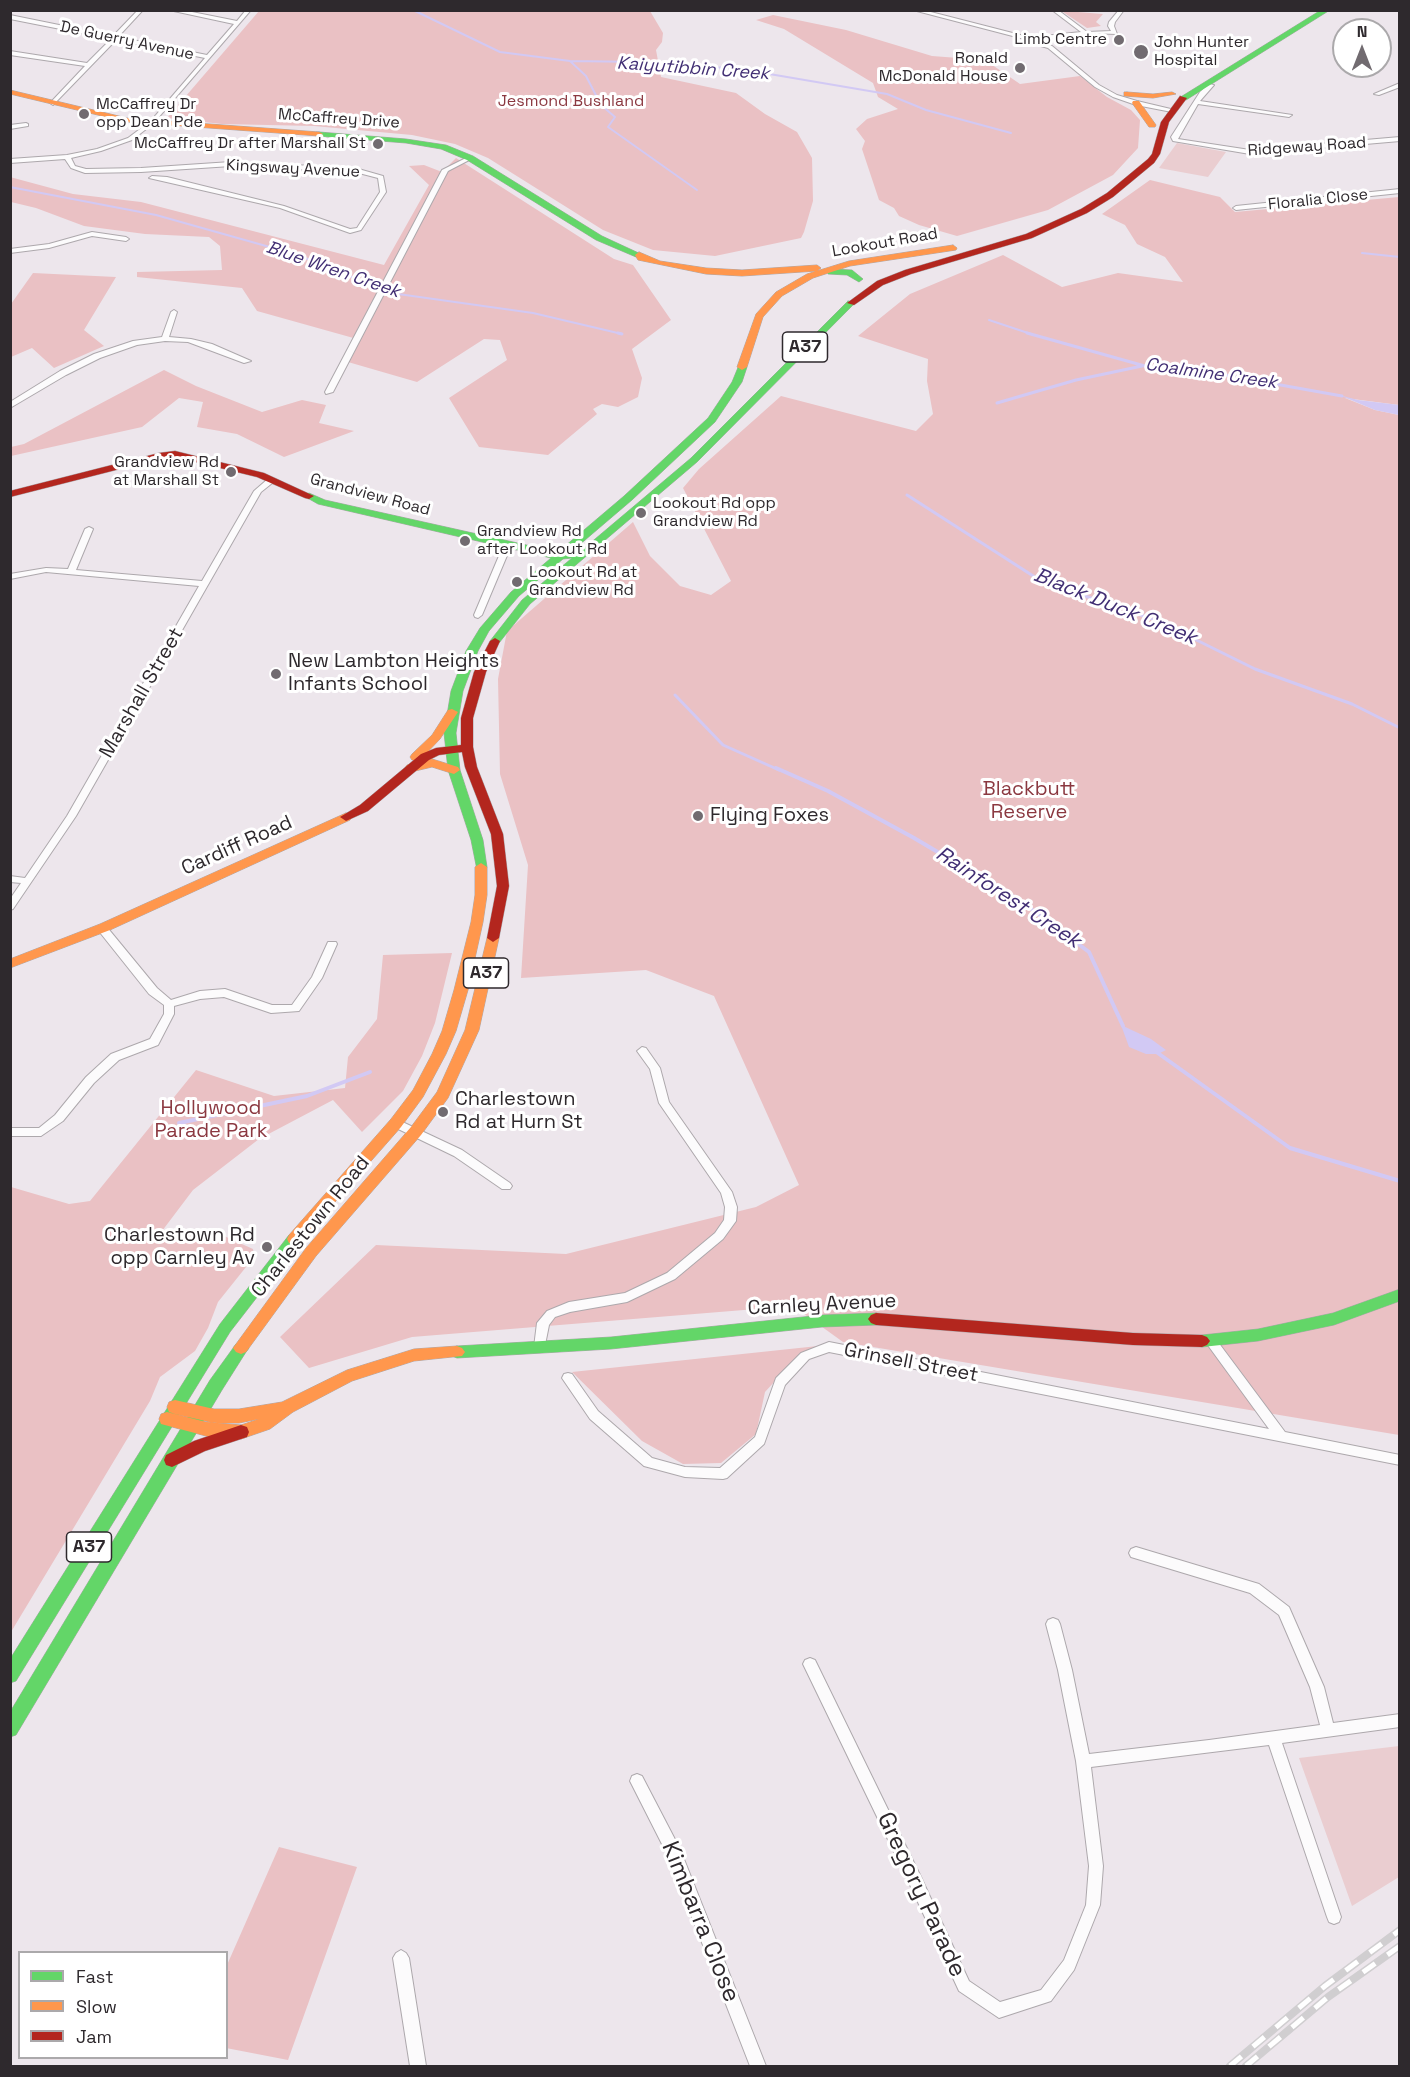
<!DOCTYPE html>
<html>
<head>
<meta charset="utf-8">
<style>
	body { margin:0 }
	#map { position:relative; width:1410px; height:2077px; overflow:hidden; background:#ede6ec; font-family:"Space Grotesk",sans-serif }
	canvas { display:block }
	.frame { position:absolute; inset:0; border:12px solid #2e292d; pointer-events:none }
	.legend { position:absolute; left:18px; top:1951px; width:210px; height:108px; box-sizing:border-box; background:#fff; border:2px solid #aba9ab; margin:0; padding:8px 10px; list-style:none; font-size:18px; color:#2e292d }
	.legend li { display:flex; align-items:center; gap:12px; height:30px }
	.legend b { width:30px; border:2px solid #aba9ab }
	.north { position:absolute; left:1332px; top:18px; width:60px; height:60px; box-sizing:border-box; background:#fff; border:2px solid #aba9ab; border-radius:50%; rotate:0deg; font-size:16px; font-weight:700; line-height:24px; text-align:center; color:#2e292d }
	.north::after { content:''; display:block; margin:auto; width:21px; height:27px; background:#716b70; clip-path:polygon(50% 0,100% 100%,50% 72%,0 100%) }
</style>
</head>
<body>
<div id="map">
<canvas width="1410" height="2077"></canvas>
<div class="frame"></div>
<ul class="legend">
<li><b style="height:8px;background:#63d668"></b>Fast</li>
<li><b style="height:8px;background:#ff974d"></b>Slow</li>
<li><b style="height:8px;background:#b3261e"></b>Jam</li>
</ul>
<div class="north">N</div>
</div>
<script>
const g = document.querySelector('canvas').getContext('2d');
g.lineJoin = 'round';
function fill(path, color) { g.fillStyle = color; g.fill(path, 'evenodd'); }
const shape = rows => new Path2D(rows.map(r => 'M' + r).join(''));
function stroke(path, color, width, dash) { g.strokeStyle = color; g.lineWidth = width; g.lineCap = dash ? 'butt' : 'round'; g.setLineDash(dash || []); g.stroke(path); }
function write(font, color, halo, rows, align = 'center') {
  g.font = font + ' "Space Grotesk",sans-serif'; g.lineWidth = 6; g.setLineDash([]); g.textBaseline = 'middle'; g.strokeStyle = halo; g.fillStyle = color; for (const [text, x, y, turn = 0] of rows) {
    g.save(); g.translate(x, y); g.rotate((+turn || 0) * Math.PI / 180); g.textAlign = isNaN(turn) ? turn : align; if (halo) g.strokeText(text, 0, 0); g.fillText(text, 0, 0); g.restore();
  }
}
fill(shape([
	[1177,143,1226,152,1208,177,1159,168],
	[1399,1746,1399,1877,1352,1906,1299,1758]
]), '#eacdd0');
fill(shape([
	[259,11,650,11,663,33,662,42,656,50,661,77,736,93,765,114,797,132,812,158,813,201,804,232,801,238,715,256,653,250,603,230,488,158,455,144,412,135,314,126,222,124,167,118],
	[1065,11,1103,14,1096,22,1101,26,1087,28,1063,12],
	[773,15,846,30,932,56,985,60,1020,84,1080,76,1107,97,1131,110,1140,120,1138,148,1113,175,1048,210,957,236,919,225,899,216,894,208,879,200,862,149,865,141,856,129,867,119,898,109,878,97,873,83,784,29,756,20],
	[456,158,614,259,633,265,671,320,632,349,642,378,638,397,618,407,602,404,593,409,597,414,548,455,479,447,449,398,507,360,500,340,484,339,417,382,348,362,357,339,257,311,242,288,137,277,137,272,222,270,220,246,209,237,145,234,84,226,36,208,11,202,10,177,73,194,141,202,384,265,429,185,409,166,424,165,442,172],
	[1150,180,1220,197,1235,212,1399,197,1399,405,1345,398,1375,410,1399,415,1399,1435,843,1342,793,1306,412,1337,309,1368,280,1337,376,1245,566,1254,756,1207,799,1185,714,996,646,970,521,978,528,865,500,774,498,679,507,631,633,522,650,556,680,586,711,595,731,581,683,488,699,469,781,396,916,431,933,414,927,381,928,359,858,336,910,294,1003,255,1062,287,1118,273,1183,282,1165,257,1137,244,1125,225,1102,214],
	[33,273,116,277,84,330,104,346,54,368,32,348,11,357,11,304],
	[164,370,196,386,262,412,302,400,326,405,319,423,354,431,284,457,237,434,197,427,203,402,179,398,142,427,11,456,11,447,24,444],
	[452,953,435,1023,422,1056,403,1091,362,1132,333,1100,259,1139,193,1190,159,1235,183,1231,213,1231,253,1249,254,1257,218,1302,208,1328,195,1351,160,1377,150,1401,11,1632,11,1187,69,1204,90,1201,196,1070,274,1096,345,1088,348,1057,377,1019,383,955],
	[818,1346,795,1359,765,1392,756,1434,721,1463,683,1464,642,1441,572,1372],
	[279,1847,357,1867,288,2060,226,2048,227,1965]
]), '#eac1c4');
fill(shape([
	[1339,395,1358,400,1399,405,1399,415,1375,410],
	[1121,1025,1151,1039,1166,1050,1158,1054,1146,1054,1129,1047]
]), '#d2c9f4');
stroke(shape([
	[413,10,500,52,570,61,641,62,740,69,887,94,926,110,1011,133],
	[570,61,586,76,601,105,615,117,608,127,697,190],
	[10,187,156,215,298,255,391,293,533,313,622,334],
	[1362,253,1400,257],
	[989,320,1031,334]
]), '#d2c9f4', 2);
stroke(shape([
	[618,333,622,334],
	[1027,333,1152,368,1219,374,1342,396],
	[997,403,1076,380,1142,366],
	[907,495,1041,581,1158,621,1255,669,1352,704,1400,728],
	[675,695,723,745,779,770]
]), '#d2c9f4', 3);
stroke(shape([
	[776,768,828,791,914,838,1019,900,1089,952,1123,1026],
	[1155,1051,1290,1148,1400,1181],
	[179,1123,307,1096,370,1072]
]), '#d2c9f4', 4);
const street = shape([
	[138,10,143,10,118,37,207,55,234,24,169,10,182,10,237,21,246,10,251,10,158,118,155,116,156,115,205,58,116,40,53,105,50,103,51,102,85,66,10,55,10,51,87,63,111,39,10,19,10,15,113,36,138,10],
	[913,10,923,10,1032,38,1034,41,1052,46,1099,85,1117,95,1137,101,1175,110,1172,112,1136,105,1113,97,1095,87,1048,48,1030,43,1028,40,913,10],
	[1052,10,1058,10,1087,32,1111,31,1108,26,1109,22,1119,10,1124,10,1115,22,1114,26,1117,34,1085,33,1081,36,1042,39,1042,37,1044,36,1081,32,1052,10],
	[1400,83,1400,87,1379,95,1374,94,1400,83],
	[1209,84,1214,85,1200,101,1292,115,1289,117,1198,104,1178,139,1250,150,1400,137,1400,141,1250,154,1173,141,1171,137,1200,92,1209,84],
	[152,120,155,122,154,123,132,140,101,151,71,158,75,166,86,169,141,168,231,162,355,168,383,176,386,192,361,230,350,233,280,208,149,178,152,176,167,177,284,206,350,229,357,228,380,192,378,178,355,172,231,166,141,172,85,173,71,168,65,159,10,163,10,159,67,155,97,149,128,138,152,120],
	[26,123,28,124,28,126,10,129,10,125,26,123],
	[468,157,473,158,448,171,333,392,326,394,325,392,442,170,468,157],
	[1400,189,1400,193,1236,210,1233,208,1236,206,1400,189],
	[92,232,126,237,129,239,126,241,92,236,49,248,10,253,10,249,49,244,92,232],
	[174,310,177,312,169,337,191,339,212,344,251,361,244,363,188,342,165,341,137,345,100,358,66,375,10,408,10,402,60,371,94,354,133,341,162,337,171,312,174,310],
	[269,478,272,478,276,480,261,492,76,816,13,909,10,910,10,899,21,883,10,882,10,876,25,878,67,816,199,586,46,572,10,579,10,574,46,568,68,569,85,529,89,527,93,529,76,570,202,581,254,491,269,478],
	[504,544,510,544,511,546,482,615,478,618,475,617,474,615,504,544],
	[102,925,106,926,157,988,171,1000,200,991,225,989,272,1005,292,1005,312,977,328,942,336,942,337,944,322,978,299,1011,271,1013,224,997,200,999,174,1006,174,1014,158,1045,119,1060,94,1083,63,1121,41,1136,10,1136,10,1128,39,1128,55,1115,86,1077,111,1054,150,1039,164,1014,164,1005,149,994,98,930,97,928,102,925],
	[642,1047,646,1048,660,1068,669,1102,732,1192,737,1207,736,1221,723,1239,675,1279,627,1302,570,1312,555,1317,549,1325,544,1350,540,1352,536,1350,534,1347,537,1323,547,1311,569,1302,625,1293,667,1273,715,1233,724,1220,725,1207,721,1193,659,1103,650,1069,637,1051,642,1047],
	[396,1119,462,1150,510,1183,512,1186,510,1189,502,1189,454,1156,392,1126,391,1123,392,1120,396,1119],
	[1211,1336,1215,1338,1285,1432,1400,1455,1400,1465,829,1352,809,1359,785,1385,764,1444,727,1478,723,1479,685,1477,644,1466,590,1419,562,1378,564,1374,568,1373,572,1374,598,1411,652,1458,685,1467,720,1468,755,1437,776,1378,801,1353,829,1342,1269,1429,1207,1344,1205,1341,1207,1338,1211,1336],
	[1136,1547,1259,1584,1289,1607,1324,1687,1333,1723,1400,1714,1400,1727,1282,1743,1341,1917,1339,1922,1334,1924,1329,1922,1327,1917,1269,1745,1091,1767,1103,1866,1100,1905,1074,1970,1051,2001,999,2018,959,1991,910,1885,803,1664,805,1660,810,1658,815,1660,920,1875,969,1981,1000,2002,1041,1990,1064,1960,1086,1905,1089,1866,1076,1761,1058,1670,1046,1624,1048,1620,1053,1618,1058,1620,1060,1624,1072,1670,1089,1754,1209,1740,1320,1725,1310,1687,1279,1615,1250,1593,1131,1557,1129,1553,1131,1549,1136,1547],
	[637,1774,642,1776,680,1849,766,2066,750,2066,669,1858,630,1781,632,1776,637,1774],
	[401,1950,406,1953,409,1958,426,2066,410,2066,393,1958,396,1953,401,1950]
]);
const fast = shape([
	[1321,10,1330,10,1186,100,1179,98,1321,10],
	[319,132,406,139,446,145,473,156,602,236,643,255,636,257,596,240,467,160,441,149,406,143,316,136,316,132,319,132],
	[831,269,852,270,863,279,859,282,847,275,828,274,828,270,831,269],
	[848,301,855,303,697,462,530,604,499,643,491,643,490,641,522,600,572,558,563,559,519,596,489,631,478,651,463,691,456,733,460,770,483,840,487,867,485,870,477,870,471,840,448,770,444,733,451,691,466,651,480,628,511,592,551,558,318,504,304,496,309,493,325,500,558,552,624,496,708,418,732,382,739,365,745,365,747,367,742,382,715,422,632,500,571,552,582,550,691,458,848,301],
	[294,1233,299,1235,301,1239,299,1243,230,1332,16,1681,10,1683,10,1659,220,1324,289,1235,294,1233],
	[1400,1289,1400,1301,1334,1325,1258,1341,1202,1347,1197,1345,1194,1341,1197,1337,1202,1335,1258,1329,1333,1313,1400,1289],
	[876,1313,881,1315,884,1319,881,1323,876,1325,822,1327,611,1349,457,1358,452,1356,449,1352,452,1348,457,1346,611,1337,822,1315,876,1313],
	[241,1342,246,1344,249,1348,246,1352,222,1390,16,1735,10,1737,10,1712,210,1380,236,1344,241,1342]
]);
const slow = shape([
	[10,90,127,118,319,132,323,134,319,136,127,122,10,94,10,90],
	[1127,92,1153,94,1172,92,1176,94,1153,98,1124,96,1124,92,1127,92],
	[1133,101,1139,101,1156,125,1155,127,1149,127,1132,103,1133,101],
	[953,245,957,248,956,250,850,266,813,278,782,296,763,317,747,367,742,370,737,367,756,314,776,292,807,274,849,261,953,245],
	[639,252,660,261,706,268,742,270,817,265,821,268,817,271,742,276,706,274,638,260,635,255,639,252],
	[452,709,458,712,440,739,420,760,412,760,410,757,412,754,432,735,448,710,452,709],
	[432,759,458,767,460,770,454,774,432,767,411,772,405,768,407,765,432,759],
	[346,813,352,817,350,820,110,930,10,968,10,959,100,924,346,813],
	[481,863,487,867,487,895,483,922,468,990,456,1031,446,1054,423,1097,401,1127,299,1243,289,1243,287,1239,289,1235,391,1119,413,1090,432,1054,442,1031,454,990,471,922,475,895,475,867,481,863],
	[493,934,499,938,479,1030,448,1098,421,1135,316,1256,246,1352,241,1354,236,1352,233,1348,236,1344,306,1248,411,1127,437,1092,465,1030,487,938,493,934],
	[457,1346,462,1348,465,1352,462,1356,414,1361,352,1381,293,1412,270,1429,241,1439,206,1436,161,1424,159,1419,161,1414,167,1412,206,1422,241,1425,259,1419,239,1423,214,1423,175,1414,169,1412,167,1407,169,1402,175,1400,214,1409,239,1409,282,1402,347,1370,414,1349,457,1346]
]);
const jam = shape([
	[1180,96,1187,98,1169,122,1160,154,1154,163,1113,197,1087,213,1032,238,911,274,883,285,854,305,847,303,877,281,905,270,1026,234,1081,209,1107,193,1148,159,1152,154,1161,122,1180,96],
	[175,451,264,473,314,496,309,499,305,498,257,477,175,457,159,459,10,497,10,491,159,453,175,451],
	[495,638,500,641,486,672,473,718,473,747,477,767,503,834,509,886,499,938,493,942,487,938,497,886,491,834,465,767,462,752,439,755,429,760,368,811,346,821,340,817,360,805,421,754,436,748,461,745,461,718,474,672,490,641,495,638],
	[876,1313,1133,1333,1202,1335,1207,1337,1210,1341,1207,1345,1202,1347,1133,1345,876,1325,871,1323,868,1319,871,1315,876,1313],
	[241,1425,247,1427,249,1432,247,1437,205,1451,172,1467,166,1465,164,1460,166,1455,194,1441,241,1425]
]);
stroke(street, '#ada8ac', 2);
stroke(fast, '#ada8ac', 1);
stroke(slow, '#ada8ac', 1);
stroke(jam, '#ada8ac', 1);
fill(street, '#fcfbfc');
fill(fast, '#63d668');
fill(slow, '#ff974d');
fill(jam, '#b3261e');
const rail = shape([
	[1230,2066,1325,1986,1400,1930],
	[1246,2066,1328,1997,1400,1946]
]);
stroke(rail, '#d0ced0', 8);
stroke(rail, '#fff', 5, [15]);
for (const [x, y, r, color] of [
	[1119,40,6,"#716b70"],
	[1141,52,8,"#716b70"],
	[1020,68,6,"#716b70"],
	[84,114,6,"#716b70"],
	[378,144,6,"#716b70"],
	[231,472,6,"#716b70"],
	[641,513,6,"#716b70"],
	[465,541,6,"#716b70"],
	[517,582,6,"#716b70"],
	[276,674,6,"#716b70"],
	[698,816,6,"#716b70"],
	[443,1112,6,"#716b70"],
	[267,1247,6,"#716b70"]
]) { const dot = new Path2D(); dot.arc(x, y, r, 0, 2 * Math.PI); g.fillStyle = color; g.fill(dot); stroke(dot, '#fff', 2); }
write('16px', '#2e292d', '#fff', [
	["Limb Centre",1107,40,"right"],
	["John Hunter",1154,43],
	["Hospital",1154,61],
	["Ronald",1008,59,"right"],
	["McDonald House",1008,77,"right"],
	["McCaffrey Dr",96,105],
	["opp Dean Pde",96,123],
	["McCaffrey Dr after Marshall St",366,144,"right"],
	["Grandview Rd",219,463,"right"],
	["at Marshall St",219,481,"right"],
	["Lookout Rd opp",653,504],
	["Grandview Rd",653,522],
	["Grandview Rd",477,532],
	["after Lookout Rd",477,550],
	["Lookout Rd at",529,573],
	["Grandview Rd",529,591]
], 'left');
write('16px', '#2e292d', '#fff', [
	["De Guerry Avenue",127,41,12],
	["McCaffrey Drive",339,119,4],
	["Ridgeway Road",1307,147,-4],
	["Kingsway Avenue",293,169,3],
	["Floralia Close",1318,200,-6],
	["Lookout Road",885,243,-10],
	["Grandview Road",370,495,15]
]);
write('16px', '#8b3840', '#fff', [
	["Jesmond Bushland",571,102]
]);
write('italic 18px', '#422f74', '#fff', [
	["Kaiyutibbin Creek",693,69,4],
	["Blue Wren Creek",333,270,19],
	["Coalmine Creek",1211,374,8]
]);
for (const [x, y, w] of [
	[805,347,45],
	[486,973,45],
	[89,1547,45]
]) { const box = new Path2D(); box.roundRect(x - w / 2, y - 15, w, 30, 4.5); g.fillStyle = '#fff'; g.fill(box); stroke(box, '#2e292d', 1.5); }
write('bold 18px', '#2e292d', null, [
	["A37",805,347],
	["A37",486,973],
	["A37",89,1547]
]);
write('20px', '#2e292d', '#fff', [
	["New Lambton Heights",288,662],
	["Infants School",288,685],
	["Flying Foxes",710,816],
	["Charlestown",455,1100],
	["Rd at Hurn St",455,1123],
	["Charlestown Rd",255,1236,"right"],
	["opp Carnley Av",255,1259,"right"]
], 'left');
write('20px', '#2e292d', '#fff', [
	["Marshall Street",142,693,-60],
	["Cardiff Road",237,846,-24],
	["Charlestown Road",311,1227,-51],
	["Carnley Avenue",822,1305,-3],
	["Grinsell Street",911,1363,11]
]);
write('20px', '#8b3840', '#fff', [
	["Blackbutt",1029,790],
	["Reserve",1029,813],
	["Hollywood",211,1109],
	["Parade Park",211,1132]
]);
write('italic 21px', '#422f74', '#fff', [
	["Black Duck Creek",1115,607,22],
	["Rainforest Creek",1008,898,33]
]);
write('24px', '#2e292d', '#fff', [
	["Gregory Parade",921,1895,65],
	["Kimbarra Close",700,1922,68]
]);
</script>
</body>
</html>
